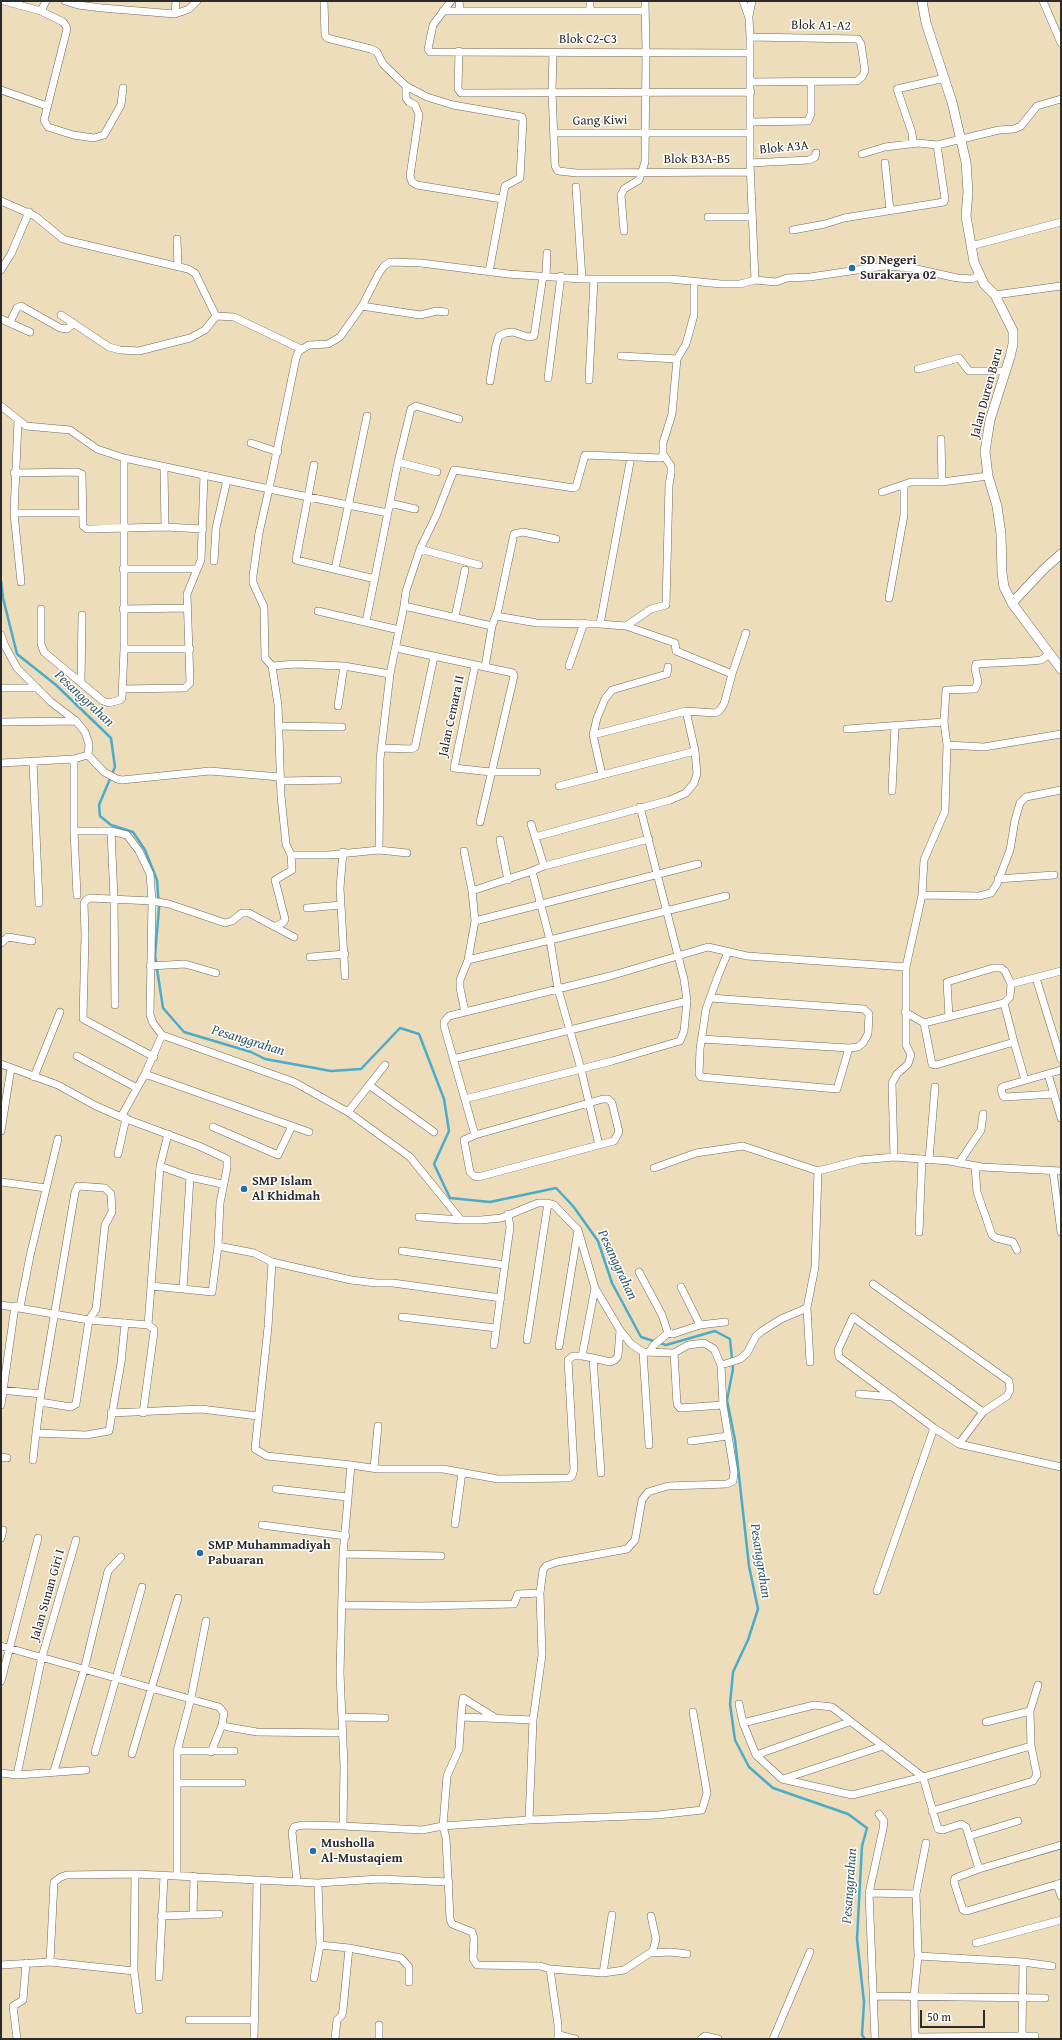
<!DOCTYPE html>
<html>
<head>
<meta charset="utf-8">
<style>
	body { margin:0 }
	#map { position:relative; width:1062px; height:2040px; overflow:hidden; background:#edb; font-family:"Gentium Book Plus",serif }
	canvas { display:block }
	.frame { position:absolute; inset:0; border:2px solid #2b2b2b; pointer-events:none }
	.scale { position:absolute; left:920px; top:2010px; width:65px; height:18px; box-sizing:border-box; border:2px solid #2b2b2b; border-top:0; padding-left:5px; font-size:12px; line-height:14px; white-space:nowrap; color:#2b2b2b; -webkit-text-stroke:3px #fff; paint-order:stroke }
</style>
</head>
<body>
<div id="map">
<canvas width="1062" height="2040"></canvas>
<div class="frame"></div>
<div class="scale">50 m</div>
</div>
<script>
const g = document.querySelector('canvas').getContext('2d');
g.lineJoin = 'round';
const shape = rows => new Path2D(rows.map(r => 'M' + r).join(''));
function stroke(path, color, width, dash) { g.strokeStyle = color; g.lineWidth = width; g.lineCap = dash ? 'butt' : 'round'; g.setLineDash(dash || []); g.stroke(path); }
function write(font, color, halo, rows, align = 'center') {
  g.font = font + ' "Gentium Book Plus",serif'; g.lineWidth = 3; g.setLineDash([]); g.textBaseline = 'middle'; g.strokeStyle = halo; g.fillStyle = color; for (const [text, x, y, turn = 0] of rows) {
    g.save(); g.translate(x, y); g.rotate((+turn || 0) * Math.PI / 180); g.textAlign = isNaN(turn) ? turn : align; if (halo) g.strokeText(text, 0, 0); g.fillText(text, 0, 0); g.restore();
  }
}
stroke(shape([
	[1,581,3,598,17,654,56,685,111,738,115,767,99,805,100,816,111,825,133,832,145,850,157,880,159,908,155,956,163,1008,184,1032,251,1052,265,1059,331,1071,361,1069,400,1028,419,1034,444,1099,449,1131,434,1164,450,1198,490,1202,556,1188,573,1206,598,1241,612,1283,641,1337,666,1345,715,1331,730,1339,733,1369,727,1400,735,1440,749,1566,758,1609,748,1640,733,1672,730,1704,735,1740,749,1767,773,1788,848,1814,867,1828,862,1846,857,1939,864,2002,862,2035,865,2039]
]), '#4babca', 2.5);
const minor = shape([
	[4,1,41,11,63,22,66,26,67,29,44,120,48,127,73,135,94,138,104,135,121,105,123,88],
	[65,1,78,5,102,8,175,14,189,9,197,1],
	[324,1,325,35,327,38,371,49,377,52,383,64,406,86,427,97,453,105,522,117,523,120,520,178,505,186,489,272],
	[451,1,433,25,428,49,430,52,750,53],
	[459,1,460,11],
	[590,1,590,11],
	[743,1,749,18,750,37,750,163,755,280],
	[1043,1,1061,43],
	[41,11,46,1],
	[443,11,645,11],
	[175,14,176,1],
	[749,16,752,1],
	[459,51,458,89,461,93,751,92],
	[553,53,552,92,555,166,558,171,577,173,750,172],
	[750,82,857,81,862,77,865,71,861,44,858,39,750,37],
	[406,86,406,98,409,102,415,105,419,115,410,176,412,182,417,185,502,199],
	[1,90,47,106],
	[750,122,808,121,811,114,811,82],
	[555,133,750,133],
	[913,143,912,133,897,89,945,78],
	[862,154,885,147,918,143,937,145,999,130,1014,129,1021,126,1037,106,1061,99],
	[750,163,809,160,815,157,816,153],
	[885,163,890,210],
	[576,187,582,279],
	[1,201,35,216,63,239,70,241,188,269,195,273,216,316],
	[708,217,752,217],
	[793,230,825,224,844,218,944,202,945,199,937,145],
	[624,231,621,195,624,189,639,180,645,162,646,52,645,1],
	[177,239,178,267],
	[971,246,1061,222],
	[1,270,11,254,29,212],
	[546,276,547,253],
	[995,295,1061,286],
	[362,306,420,315,437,311,445,312],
	[61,315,109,347,120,350,139,351,190,338,205,330,216,316],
	[216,316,234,317,301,349],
	[1,319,30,332],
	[10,322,17,308,21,306,60,328,67,329,73,324],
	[621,356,677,359],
	[918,369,959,358,969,371,1006,371],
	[548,378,561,276],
	[589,380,594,279],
	[490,381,496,345,499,336,505,333,513,332,528,337,534,336,543,276],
	[1,406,26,426,70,430,97,449,124,458,269,489,296,358,299,351,309,345,328,344,340,337,362,306,379,273,384,266,390,262,421,263,508,274,582,279,670,279,721,284,740,284,755,280,776,282,787,278,810,277,884,266,912,268,957,278,972,279,980,275],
	[18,421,14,513,83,513],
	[941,439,942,482],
	[251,443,278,452],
	[398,462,437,472],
	[314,465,296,560,375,579],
	[164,468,165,527],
	[14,473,77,472,82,474,83,526,87,529,165,527,203,529],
	[882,492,911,482,942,482,988,476],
	[390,503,415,509],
	[14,513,21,582],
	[388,513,269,489,259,533,253,576,253,583,264,607,265,658,272,666,295,664,344,666,390,674],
	[420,549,479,565],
	[214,561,216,528,227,480],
	[123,569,197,569],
	[335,569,367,416],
	[889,598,904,515,904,486],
	[404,606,492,626],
	[41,609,41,644,44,652,103,701,109,703,120,700,122,698,124,649,124,458],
	[123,609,187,608],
	[318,611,399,630],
	[496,616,537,623,600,624,631,457],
	[455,617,465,570],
	[366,622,398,462,411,409,416,406,459,419],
	[600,624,626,626,675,643,676,651,732,674,724,704,719,711,715,713,686,711,593,735,602,775],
	[626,626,651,609,666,605,669,485,671,474,671,466,663,454],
	[1,635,5,646,17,668,51,702,76,721,85,732,89,744,88,755,104,772,117,779,122,780,210,771,280,777],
	[396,648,513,673,514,676,480,822],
	[124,649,190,649],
	[272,666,278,705,281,796,286,844,291,855,329,855,379,850,407,853],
	[475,666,454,768,491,772,537,772],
	[569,666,584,623],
	[485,667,492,626,498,610,514,534,523,532,556,539],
	[732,674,746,633],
	[81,681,82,615],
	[1,688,37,688],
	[123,689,185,688,190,683,187,594,201,560,204,475],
	[338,706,344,666],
	[1,722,76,721],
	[944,722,946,690,975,689,978,682,975,669,976,664,1032,661,1041,660,1050,654],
	[280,726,342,727],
	[847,729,944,722,947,745],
	[593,735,597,718,605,699,612,690,667,674,668,667],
	[381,748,411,749,415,747,434,657],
	[74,759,74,831,111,831,127,835,139,851,150,874,152,901,150,1015,153,1023,162,1035,294,1082,348,1112,410,1157,461,1220,481,1220,501,1218,538,1203,548,1203,554,1205,578,1230,595,1288,620,1330,631,1344,643,1352,674,1353,688,1345,704,1343,714,1349,721,1365,728,1363,740,1359,747,1353,756,1336,762,1331,781,1319,807,1308,815,1267,818,1171,860,1160,894,1157,949,1161,982,1167,1061,1171],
	[33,762,39,903],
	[1,763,74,759,88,755],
	[280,781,338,780],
	[559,786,695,751],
	[892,791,895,726],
	[531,824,544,866],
	[74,831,77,895],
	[111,831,114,899,115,1005],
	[535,837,670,800,686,793,694,783,697,774,695,751,686,711],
	[500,840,508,880],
	[379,850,380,759,390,674,404,606,406,591,420,549,436,516,454,470,574,488,576,487,585,455,661,458,663,454,663,443,672,414,677,359,686,344,694,315,694,281],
	[464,851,472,891],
	[343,852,340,888,345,976],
	[532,871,472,891,475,921,698,864],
	[998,879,1054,875],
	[922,895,979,896,991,893,997,884,1010,850,1015,820,1020,803,1026,797,1061,790],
	[307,908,341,905],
	[276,926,284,922,285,919,275,880,292,870,291,855],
	[1,943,8,937,32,941],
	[310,957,345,954],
	[468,960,475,921],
	[150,966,185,964,216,973],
	[1036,978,1061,1059],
	[1011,984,1061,971],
	[710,998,864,1009,869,1014,868,1034,863,1043,858,1047,849,1048,837,1089,701,1077,699,1074,700,1049,706,1009,718,976,728,952],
	[1004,1003,1014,1042],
	[465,1012,460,988,460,980,468,960,550,940,532,871,544,866,649,839],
	[905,1012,924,1023,1004,1003,1010,997,1011,984,1005,971,1001,968,993,968,947,982,949,1017],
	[924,1023,932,1064,936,1065,1014,1042,1025,1080],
	[701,1039,849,1048],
	[77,1056,137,1088],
	[154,1057,83,1019,85,935,84,903,86,900,90,898,152,901,169,904,225,923,232,921,242,913,249,913,294,937],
	[453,1059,687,1001],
	[1,1064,58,1085,94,1105,121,1117,199,1146,227,1159,227,1168,220,1203,218,1246,254,1253,272,1262,268,1327,255,1449,267,1456,351,1465,343,1554,340,1673,344,1766,343,1826,422,1830,443,1826,446,1838,450,1919,452,1924,472,1932,474,1938,473,1959,477,1965,540,1966,550,1969,558,2025,558,2039],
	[145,1074,292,1126,278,1155,213,1127],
	[1048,1074,1061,1118],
	[34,1077,60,1012],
	[369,1085,434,1132],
	[1054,1094,1005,1097,1003,1096,1001,1089,1002,1087,1061,1070],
	[465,1099,612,1061,680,1041,684,1031,687,1001,684,979,640,807],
	[348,1112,385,1065],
	[121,1117,145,1074,162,1035],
	[292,1126,309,1132],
	[1,1131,11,1068],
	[168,1134,160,1166,190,1177,222,1184],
	[475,1135,603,1099,608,1099,612,1103,619,1132,614,1141,478,1177,474,1176,470,1172,464,1140,475,1135,444,1026,444,1022,449,1016,610,976,708,947,747,956,906,967],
	[599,1145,581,1069,558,989,550,940,726,896],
	[118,1154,126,1118],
	[894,1157,892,1083,897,1074,908,1064,911,1055,906,1045,906,967,922,895,924,860,945,811,947,745,984,747,1061,734],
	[929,1160,935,1087],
	[959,1163,981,1130,983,1114],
	[975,1166,977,1192,992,1235,996,1238,1013,1242,1017,1250],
	[654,1168,696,1153,743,1146,818,1171],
	[1053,1171,1061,1232],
	[1,1182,46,1188],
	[419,1217,461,1220],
	[919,1232,922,1159],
	[402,1251,505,1265],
	[272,1262,351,1280,376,1283,393,1283,501,1298],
	[639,1272,662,1315,668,1333],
	[873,1284,1009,1381,1010,1390,1007,1396,983,1412,959,1444],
	[151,1286,160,1166],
	[681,1287,700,1325],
	[183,1289,212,1292,218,1246],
	[1,1305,89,1320,148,1325],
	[20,1307,30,1256,58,1139],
	[807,1308,810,1362],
	[402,1317,496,1328],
	[148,1325,151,1286,183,1289,190,1177],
	[668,1333,673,1334,700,1325,725,1322],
	[527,1340,548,1203],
	[494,1345,510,1227,508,1214],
	[559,1346,578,1230],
	[643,1352,649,1445],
	[649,1352,654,1345,668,1333],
	[674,1353,677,1404,680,1408,723,1405],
	[582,1356,593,1358,601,1473],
	[593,1358,610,1362,615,1360,618,1356,620,1330],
	[1,1390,41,1394],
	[859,1394,893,1397],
	[1,1405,15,1306],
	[983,1412,853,1317,838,1350,839,1357,934,1428,959,1444,1061,1467],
	[111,1413,201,1409,258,1416],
	[143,1413,154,1332,154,1329,148,1325],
	[36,1433,86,1435,109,1431,121,1363,125,1323],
	[691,1441,728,1436],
	[1,1457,7,1458],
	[33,1460,36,1433,41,1394,75,1192,78,1186,105,1188,111,1194,112,1212,105,1225,96,1309,89,1320,76,1404,71,1407,40,1402],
	[351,1465,378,1469,443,1469,498,1479,569,1478,572,1476,574,1469,568,1360,573,1356,582,1356,595,1288],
	[374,1468,378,1426],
	[276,1489,347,1497],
	[455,1524,462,1472],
	[262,1525,346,1536],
	[1,1538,3,1530],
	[343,1554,441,1556],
	[877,1591,934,1428],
	[342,1605,420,1606,514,1604,518,1594,540,1593],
	[206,1621,191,1698,177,1751,234,1751],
	[1,1646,219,1707,224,1713,222,1725,228,1727,257,1732,342,1733],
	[1,1681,38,1538],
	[739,1704,743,1723,756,1755,782,1779,852,1795,923,1777,1031,1746,1030,1711,1038,1685],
	[342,1717,385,1718],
	[461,1717,463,1698,494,1717],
	[533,1720,461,1717,459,1749,447,1776,443,1826,529,1820,658,1815,702,1810,707,1793,693,1712],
	[986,1722,1030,1711],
	[743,1723,814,1705,832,1707,923,1777,938,1829,943,1830,961,1824,966,1827,979,1869],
	[95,1752,142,1587],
	[211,1752,222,1725],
	[132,1754,178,1598],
	[756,1755,849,1722],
	[54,1771,84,1670,108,1571,121,1557],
	[1,1773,17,1775,86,1770],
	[17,1775,42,1657,76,1540],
	[783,1779,883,1746],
	[178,1783,242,1783],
	[932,1811,1033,1781,1037,1775,1031,1746],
	[529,1820,533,1720,542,1655,540,1593,543,1570,546,1566,557,1562,627,1549,635,1540,642,1500,648,1492,668,1486,727,1484,733,1481,734,1472,723,1405,721,1365],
	[969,1836,1018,1821],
	[1061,1845,979,1869,955,1878,954,1882,963,1910,967,1911,1061,1883],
	[177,1876,177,1751],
	[297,1882,292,1832,294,1827,303,1825,343,1826],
	[1057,1884,1061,1896],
	[869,1893,916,1894],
	[193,1915,194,1876],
	[161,1916,219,1914],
	[976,1943,1061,1920],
	[320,1945,349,1948,401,1958,409,1967,409,1982],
	[651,1953,671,1952,687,1954],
	[918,1956,1023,1962,1052,1966],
	[50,1962,134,1971,135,1874],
	[1,1965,50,1962,54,1882,61,1877,67,1875,135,1874,318,1883,379,1879,449,1882],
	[550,1969,603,1973,624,1970,653,1951,656,1939,651,1916],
	[134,1971,139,2010],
	[603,1973,612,1915],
	[159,1977,164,1876],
	[314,1978,320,1945,318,1883],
	[874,1996,1045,1998],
	[189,2020,255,2020],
	[559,2035,575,2039],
	[1022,2036,1023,1962],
	[915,2037,1035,2036],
	[17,2039,13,2006,23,2000,26,1963],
	[254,2039,257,1881],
	[335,2039,337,2020,342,2015,343,2010,349,1948],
	[379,2039,379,2025],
	[701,2039,705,2036,718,2039],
	[773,2039,810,1952],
	[875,2039,869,1893,883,1829,884,1821,879,1814],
	[915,2039,914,1997,918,1956,916,1894,926,1843]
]);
const tertiary = shape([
	[922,1,926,23,952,102,966,162,968,192,966,216,974,262,984,284,995,295,1013,331,1013,344,1010,357,990,420,985,451,988,476,997,506,1001,534,1002,573,1004,587,1012,603,1061,669],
	[1012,603,1044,569,1061,554]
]);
stroke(minor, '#6f695d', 8);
stroke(tertiary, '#6f695d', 10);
stroke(minor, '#fff', 7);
stroke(tertiary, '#fff', 9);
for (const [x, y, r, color] of [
	[852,268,4,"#1f6fb2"],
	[244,1189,4,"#1f6fb2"],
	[200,1553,4,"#1f6fb2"],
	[313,1851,4,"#1f6fb2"]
]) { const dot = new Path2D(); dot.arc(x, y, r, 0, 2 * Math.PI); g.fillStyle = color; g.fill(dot); stroke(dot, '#fff', 1.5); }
write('13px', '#2b2b2b', '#fff', [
	["Blok A1-A2",821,26,1],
	["Blok C2-C3",588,40],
	["Gang Kiwi",600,121,-1],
	["Blok A3A",784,148,-5],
	["Blok B3A-B5",697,160],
	["Jalan Duren Baru",987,393,-75],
	["Jalan Cemara II",452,716,-78],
	["Jalan Sunan Giri I",48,1595,-74]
]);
write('bold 13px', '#2b2b2b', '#fff', [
	["SD Negeri",860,261],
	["Surakarya 02",860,276],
	["SMP Islam",252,1182],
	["Al Khidmah",252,1197],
	["SMP Muhammadiyah",208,1546],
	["Pabuaran",208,1561],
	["Musholla",321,1844],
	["Al-Mustaqiem",321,1859]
], 'left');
write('italic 14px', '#385e6b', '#fff', [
	["Pesanggrahan",84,699,43],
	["Pesanggrahan",248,1041,17],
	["Pesanggrahan",617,1265,65],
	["Pesanggrahan",760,1561,81],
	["Pesanggrahan",850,1886,-86]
]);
</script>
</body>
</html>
